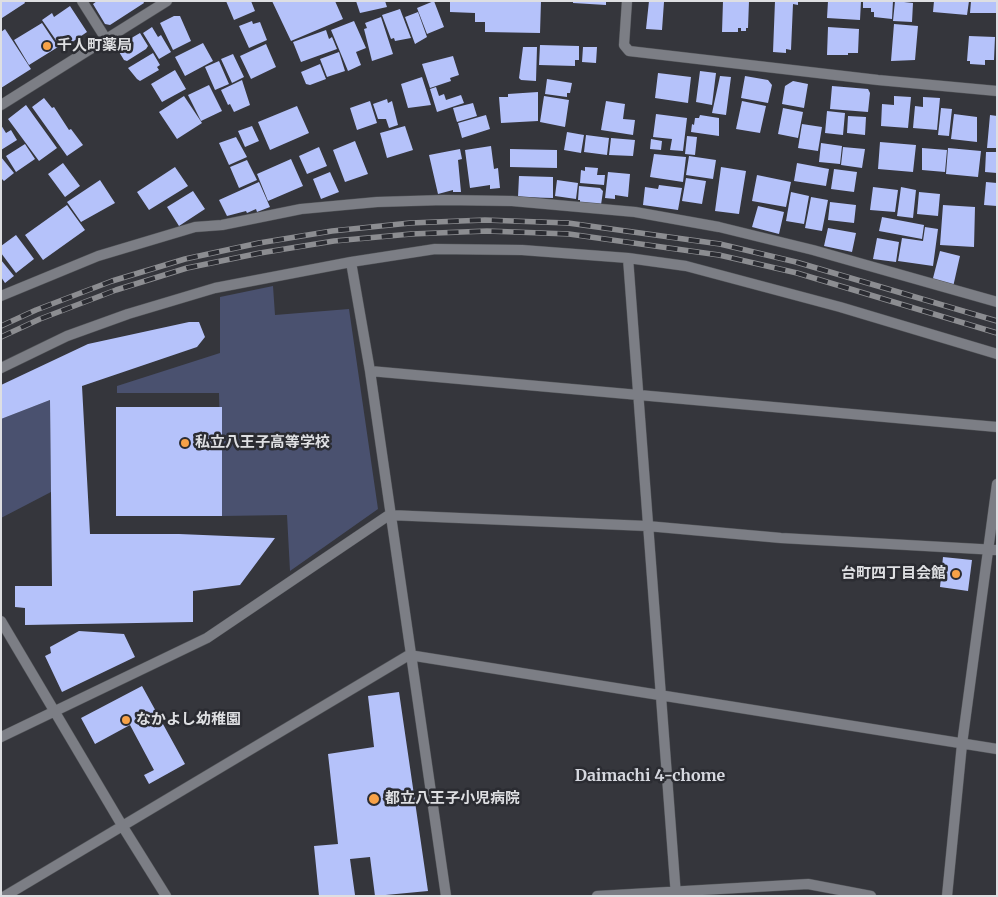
<!DOCTYPE html>
<html>
<head>
<meta charset="utf-8">
<style>
	body { margin:0 }
	#map { position:relative; width:998px; height:897px; overflow:hidden; background:#35363c; font-family:Merriweather,serif }
	canvas { display:block }
	.frame { position:absolute; inset:0; border:2px solid #dedfe2; pointer-events:none }
</style>
</head>
<body>
<div id="map">
<canvas width="998" height="897"></canvas>
<div class="frame"></div>
</div>
<script>
const g = document.querySelector('canvas').getContext('2d');
g.lineJoin = 'round';
function fill(path, color) { g.fillStyle = color; g.fill(path, 'evenodd'); }
const shape = rows => new Path2D(rows.map(r => 'M' + r).join(''));
function stroke(path, color, width, dash) { g.strokeStyle = color; g.lineWidth = width; g.lineCap = dash ? 'butt' : 'round'; g.setLineDash(dash || []); g.stroke(path); }
function write(font, color, halo, rows, align = 'center') {
  g.font = font + ' Merriweather,"Noto Sans JP",serif'; g.lineWidth = 5; g.setLineDash([]); g.textBaseline = 'middle'; g.strokeStyle = halo; g.fillStyle = color; for (const [text, x, y, turn = 0] of rows) {
    g.save(); g.translate(x, y); g.rotate((+turn || 0) * Math.PI / 180); g.textAlign = isNaN(turn) ? turn : align; if (halo) g.strokeText(text, 0, 0); g.fillText(text, 0, 0); g.restore();
  }
}
fill(shape([
	[273,286,275,315,349,309,378,509,290,571,287,515,222,516,219,393,117,393,117,386,220,353,220,297],
	[50,400,51,492,1,518,1,419]
]), '#4a516f');
fill(shape([
	[1,1,24,1,25,3,2,18],
	[97,1,143,1,144,3,110,25,105,24,93,4],
	[226,1,251,1,255,11,234,20],
	[272,1,335,1,343,19,291,41],
	[356,1,385,1,387,7,360,13],
	[434,1,444,27,427,34,417,8],
	[450,1,541,1,540,33,485,32,485,22,475,22,475,13,450,12],
	[573,1,606,1,606,5,573,3],
	[649,1,664,2,662,30,646,29],
	[723,1,749,1,748,28,746,28,746,31,741,31,741,28,738,28,738,32,722,32],
	[775,1,798,1,798,5,793,4,791,50,786,49,786,53,773,52],
	[828,1,861,1,860,20,827,18],
	[863,1,893,1,892,19,874,17,874,12,871,12,871,8,863,8],
	[895,1,913,3,912,22,893,21],
	[934,1,969,1,967,15,933,12],
	[971,1,997,1,997,13,970,13],
	[70,6,87,32,62,49,42,20,52,13,54,17],
	[400,9,411,38,395,41,394,38,391,39,382,15],
	[418,12,427,37,415,44,405,17],
	[174,16,180,16,191,41,173,50,160,23],
	[381,17,393,54,372,61,364,29,367,28,365,23],
	[252,21,253,24,260,22,267,40,249,48,239,26],
	[354,21,366,48,356,52,361,65,348,71,331,30],
	[42,23,58,47,29,65,14,40],
	[894,24,918,26,915,60,891,61],
	[152,27,158,37,161,35,171,52,159,59,143,33],
	[828,27,859,29,858,53,848,53,848,55,827,55],
	[5,29,31,69,1,88,1,32],
	[326,30,329,39,332,37,337,49,301,62,293,42],
	[140,33,148,46,146,49,127,61,124,60,116,47],
	[969,36,995,37,994,60,985,60,985,65,970,64,970,61,967,61],
	[203,43,213,61,185,76,175,57],
	[266,44,276,67,251,79,240,56],
	[540,45,579,46,579,60,575,60,575,66,539,65],
	[523,47,537,47,536,81,521,80,519,78],
	[583,47,597,47,596,63,582,62],
	[339,52,345,71,327,77,320,59],
	[153,53,160,65,157,67,159,70,140,81,137,79,128,68],
	[233,54,244,77,232,83,221,59],
	[453,56,459,75,450,78,451,81,430,88,422,64],
	[219,61,229,84,215,90,205,67],
	[320,64,326,79,310,85,306,84,301,72],
	[175,70,186,89,162,102,151,84],
	[700,71,716,73,712,105,696,102],
	[658,73,691,77,688,103,655,98],
	[720,76,731,77,726,115,712,113],
	[745,76,768,80,772,85,768,103,741,98],
	[422,77,431,105,408,108,401,84],
	[547,79,572,83,570,93,567,93,567,97,545,94],
	[242,80,250,105,234,112,230,104,228,105,221,90],
	[793,81,808,84,804,108,782,104,785,86],
	[209,85,222,111,201,121,188,95],
	[832,86,868,89,870,93,868,112,830,109],
	[436,87,439,96,444,94,446,100,461,95,464,103,437,112,430,89],
	[538,92,538,121,501,123,499,97,508,97,508,94],
	[184,96,202,123,177,139,159,112],
	[544,96,569,100,565,127,540,122],
	[894,96,911,97,908,128,881,126,882,104,894,105],
	[923,97,940,98,937,130,913,128,915,106,923,107],
	[44,98,52,108,54,107,69,130,71,129,83,145,67,156,32,107],
	[387,99,388,103,392,101,398,125,389,128,386,119,378,119,373,104],
	[370,101,377,123,357,130,350,108],
	[606,101,625,104,623,119,635,120,633,135,601,130],
	[742,101,766,106,760,133,736,129],
	[473,103,477,116,457,122,453,108],
	[26,105,57,148,39,161,8,119],
	[297,106,309,133,270,150,258,122],
	[783,108,803,112,798,138,778,134],
	[941,108,952,109,949,136,938,135],
	[827,111,845,113,843,135,825,133],
	[656,114,687,118,683,151,670,150,672,139,653,137],
	[954,114,977,117,977,142,951,139],
	[486,115,490,129,462,138,458,123],
	[700,115,719,118,719,136,691,132,692,124,694,125,695,118,699,118],
	[990,115,997,116,997,148,987,148],
	[848,116,866,117,865,135,847,133],
	[802,124,822,127,818,151,798,148],
	[1,125,6,133,11,130,17,140,1,150],
	[252,126,259,141,245,147,238,131],
	[405,126,413,150,387,158,380,133],
	[567,132,584,135,581,153,564,150],
	[586,135,609,138,607,155,584,152],
	[687,136,697,137,695,155,685,154],
	[236,137,247,157,229,165,219,143],
	[611,138,635,140,633,156,609,155],
	[651,139,662,141,661,150,650,149],
	[355,141,368,174,345,182,333,150],
	[880,142,916,145,913,172,878,169],
	[821,143,842,146,840,164,819,162],
	[25,144,35,159,16,172,6,156],
	[491,146,494,169,498,168,500,188,490,189,490,185,470,188,465,150],
	[319,147,327,166,307,174,299,156],
	[843,147,865,149,862,168,841,165],
	[922,148,947,150,945,172,922,170],
	[948,148,981,151,978,177,946,174],
	[460,149,462,159,458,160,461,192,453,192,453,190,438,194,429,155],
	[510,149,557,150,557,168,510,167],
	[986,152,997,152,997,173,985,172],
	[654,154,686,157,683,182,650,177],
	[689,156,716,160,713,179,686,175],
	[1,157,14,173,4,181,1,178],
	[291,159,303,186,268,201,257,174],
	[247,160,257,180,239,188,230,167],
	[63,163,80,186,65,197,48,174],
	[797,163,829,169,826,186,794,181],
	[175,167,188,186,149,210,137,192],
	[585,167,598,168,597,175,605,175,604,185,580,183,581,170,585,171],
	[721,167,746,171,739,214,715,211],
	[834,169,857,172,854,192,831,189],
	[330,172,339,192,321,199,313,179],
	[608,172,630,174,628,197,615,195,615,199,605,198],
	[757,175,791,182,786,207,752,201],
	[519,176,553,177,553,198,518,197],
	[686,178,706,181,702,204,682,201],
	[100,180,115,203,81,222,67,202],
	[557,180,578,183,576,199,555,196],
	[259,182,270,207,257,212,256,209,247,213,246,211,227,216,219,200],
	[986,182,997,183,997,206,984,205],
	[659,185,682,188,678,210,643,205,645,187,658,189],
	[579,186,600,188,603,191,601,205,580,203,580,200,578,200],
	[873,187,898,190,895,212,870,210],
	[901,187,916,190,913,218,897,216],
	[193,191,205,209,179,226,167,207],
	[791,192,809,196,804,224,786,221],
	[919,192,940,194,938,216,917,214],
	[811,197,828,200,822,231,805,228],
	[830,202,856,205,854,223,828,220],
	[67,205,85,230,43,260,25,235],
	[943,205,975,207,974,247,940,245],
	[758,206,784,212,779,234,752,227],
	[882,217,924,225,922,239,879,231],
	[925,227,938,229,933,266,898,261,902,238,923,241],
	[828,228,856,233,852,252,824,246],
	[16,235,34,259,16,273,1,253,1,246],
	[877,238,899,242,896,262,873,259],
	[940,251,960,256,953,287,932,282],
	[1,260,14,276,5,283,1,277],
	[189,322,199,322,205,337,197,347,82,386,90,534,179,534,275,538,240,585,193,591,193,622,25,625,25,608,15,607,15,586,52,586,50,400,1,419,1,385,88,344],
	[116,407,222,407,222,516,116,516],
	[943,557,972,560,968,591,940,587],
	[79,631,124,634,135,657,62,692,45,656,51,653,50,647],
	[142,686,185,764,149,784,144,775,154,770,130,725,95,744,81,718],
	[399,692,428,891,375,896,370,857,350,859,355,895,319,896,314,846,338,844,328,754,374,747,368,696]
]), '#b5c2fa');
const minor = shape([
	[82,1,106,39],
	[627,1,624,45,629,51,878,80,997,91],
	[628,258,676,896],
	[351,262,370,371,446,896],
	[1,296,98,256,195,227,222,225,301,209,377,202,444,200,512,201,635,212,719,227,813,250,997,302],
	[1,368,67,336,128,314,215,288,351,262,435,249,522,250,628,258,686,266,840,307,997,354],
	[370,371,997,427],
	[1,621,123,827,166,896],
	[1,737,207,638,389,515,647,526,781,538,997,550],
	[5,896,409,655,997,749],
	[597,896,808,884,871,896],
	[947,896,962,744,997,484]
]);
const tertiary = shape([
	[1,105,167,1]
]);
stroke(minor, '#525458', 11);
stroke(tertiary, '#525458', 11);
stroke(minor, '#7c7e85', 10);
stroke(tertiary, '#7c7e85', 10);
const rail = shape([
	[1,326,36,310,112,281,185,259,259,243,332,231,410,223,485,220,568,223,720,244,796,262,997,321],
	[1,337,40,319,116,290,187,268,260,253,334,241,411,234,487,231,569,234,719,255,797,273,997,333]
]);
stroke(rail, '#8c8d91', 5.5);
stroke(rail, '#2b2c32', 4, [11]);
for (const [x, y, r, color] of [
	[47,46,5,"#f7a248"],
	[185,443,5,"#f7a248"],
	[956,574,5,"#f7a248"],
	[126,720,5,"#f7a248"],
	[374,799,6,"#f7a248"]
]) { const dot = new Path2D(); dot.arc(x, y, r, 0, 2 * Math.PI); g.fillStyle = color; g.fill(dot); stroke(dot, '#2b2c32', 2); }
write('bold 15px', '#dedfe2', '#2b2c32', [
	["千人町薬局",57,46],
	["私立八王子高等学校",195,443],
	["台町四丁目会館",946,574,"right"],
	["なかよし幼稚園",136,720],
	["都立八王子小児病院",385,799]
], 'left');
write('bold 16px', '#d6d8df', '#2b2c32', [
	["Daimachi 4-chome",650,776]
]);
</script>
</body>
</html>
